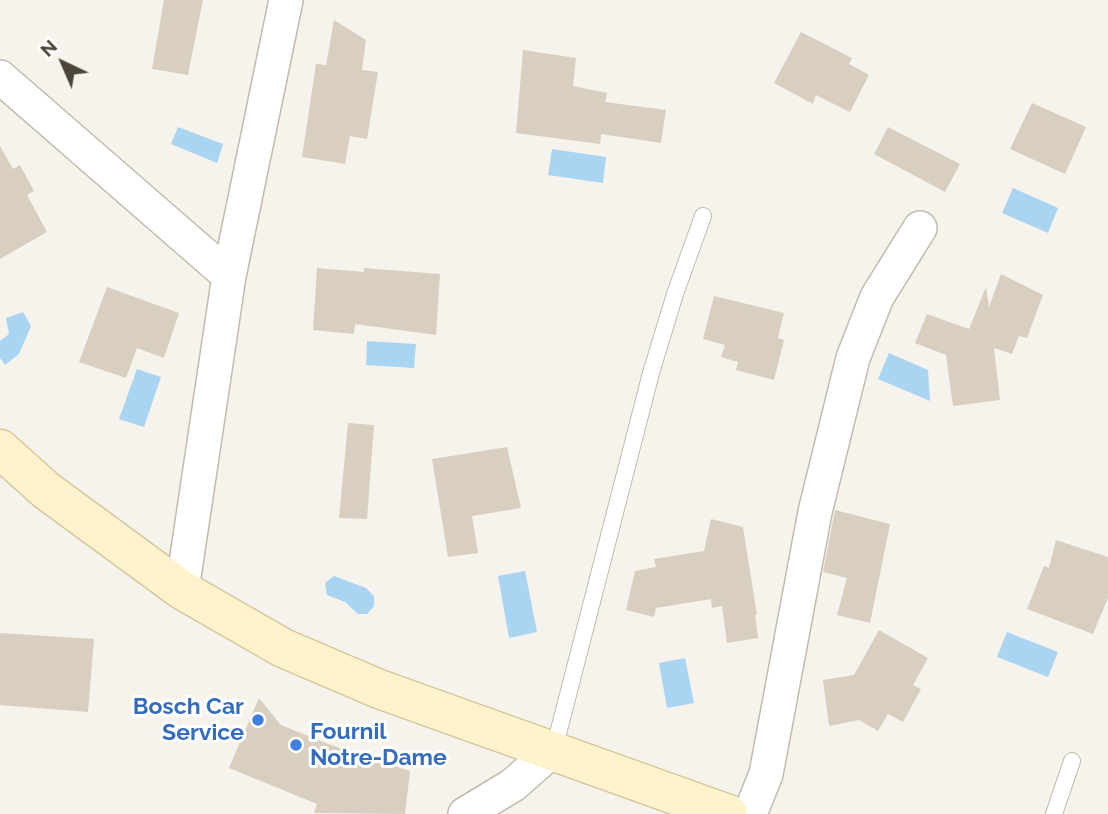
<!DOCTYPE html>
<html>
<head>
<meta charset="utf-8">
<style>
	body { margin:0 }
	#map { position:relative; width:1108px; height:814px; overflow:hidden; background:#f6f3ec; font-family:Raleway,sans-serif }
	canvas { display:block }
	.north { position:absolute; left:28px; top:28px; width:70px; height:70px; -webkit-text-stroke:5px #fff; paint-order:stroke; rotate:316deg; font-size:19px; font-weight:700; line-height:28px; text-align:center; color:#4b4439 }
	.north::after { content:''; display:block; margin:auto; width:24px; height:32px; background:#4b4439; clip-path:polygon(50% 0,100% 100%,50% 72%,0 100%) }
</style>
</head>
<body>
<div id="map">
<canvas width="1108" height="814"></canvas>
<div class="north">N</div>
</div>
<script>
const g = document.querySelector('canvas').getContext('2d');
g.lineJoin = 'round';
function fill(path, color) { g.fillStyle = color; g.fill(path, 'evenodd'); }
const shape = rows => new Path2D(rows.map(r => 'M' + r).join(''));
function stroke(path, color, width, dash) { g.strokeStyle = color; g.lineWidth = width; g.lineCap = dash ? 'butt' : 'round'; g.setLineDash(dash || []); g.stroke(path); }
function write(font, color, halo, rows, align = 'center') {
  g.font = font + ' Raleway,sans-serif'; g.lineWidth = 6; g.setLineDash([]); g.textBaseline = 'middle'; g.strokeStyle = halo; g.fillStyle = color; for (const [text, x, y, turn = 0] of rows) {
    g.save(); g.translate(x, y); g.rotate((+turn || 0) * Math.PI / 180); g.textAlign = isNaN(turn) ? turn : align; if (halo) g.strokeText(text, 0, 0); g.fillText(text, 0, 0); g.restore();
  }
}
fill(shape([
	[178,127,223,144,217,163,171,144],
	[552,149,606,157,603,183,548,175],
	[1013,188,1058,208,1048,233,1002,213],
	[23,312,31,326,19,354,5,365,0,358,0,341,9,334,6,318],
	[367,341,416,344,414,368,366,365],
	[889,353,928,370,930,401,878,379],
	[137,369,161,377,144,427,119,419],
	[525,571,537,632,509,638,498,576],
	[334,576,366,588,374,596,374,606,367,614,358,614,345,602,327,595,325,583],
	[1007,632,1058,652,1048,677,997,657],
	[685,658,694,703,667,708,659,663]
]), '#a9d4f2');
fill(shape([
	[164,0,203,0,188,75,152,69],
	[334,20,366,40,362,70,378,72,367,139,350,136,345,164,302,157,316,64,326,65],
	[801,32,852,58,849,64,869,75,850,112,816,95,813,104,774,83],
	[523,50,576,58,573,86,607,93,605,102,666,110,661,143,601,134,600,144,516,133],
	[1032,103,1086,127,1065,174,1010,149],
	[888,127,960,164,945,192,874,154],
	[0,146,13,169,20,165,34,191,27,195,47,232,0,259],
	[317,268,364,272,364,268,440,274,436,335,355,324,354,334,313,330],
	[1001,274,1043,295,1027,338,1019,336,1012,354,994,348,1000,400,953,406,946,355,915,343,927,314,969,329,986,287,989,307],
	[107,287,179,313,164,358,137,348,126,378,79,362],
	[714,296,784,313,778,338,784,340,774,380,736,370,738,362,721,357,725,345,703,339],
	[348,423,374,425,367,519,339,518],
	[507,447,521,508,472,516,478,553,448,557,432,459],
	[835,510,890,524,870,623,837,615,847,578,823,572],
	[711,519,743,527,757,615,755,615,758,638,727,643,722,606,712,608,711,599,656,608,654,617,626,610,635,571,656,567,654,559,704,551],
	[1056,540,1108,557,1108,598,1093,634,1027,609,1044,566,1049,568],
	[879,630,928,658,913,685,921,689,903,722,888,714,878,731,859,720,829,726,823,680,854,675],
	[0,633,94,639,88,712,0,705],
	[259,698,281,725,328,744,410,771,405,814,314,813,317,804,229,768]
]), '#d8cfc1');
const service = shape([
	[554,749,651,373,675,294,703,216],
	[1054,814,1072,761]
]);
const minor = shape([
	[0,77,229,276],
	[182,590,229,276,286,0],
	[465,814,513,785,554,749],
	[750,814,766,774,815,512,853,358,877,297,920,228]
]);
const secondary = shape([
	[0,449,47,491,182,590,283,648,379,689,728,814]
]);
stroke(service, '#c2bbae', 18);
stroke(minor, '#c2bbae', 36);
stroke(secondary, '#d6c79b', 41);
stroke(service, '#fff', 16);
stroke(minor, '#fff', 33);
stroke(secondary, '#fff3cd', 38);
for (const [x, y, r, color] of [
	[258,720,7,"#3f7fe0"],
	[296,745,7,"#3f7fe0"]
]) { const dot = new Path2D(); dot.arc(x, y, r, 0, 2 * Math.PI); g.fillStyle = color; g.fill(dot); stroke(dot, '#fff', 2.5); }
write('bold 23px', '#366cbe', '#fff', [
	["Bosch Car",244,707],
	["Service",244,733],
	["Fournil",310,732,"left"],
	["Notre-Dame",310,758,"left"]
], 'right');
</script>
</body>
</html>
